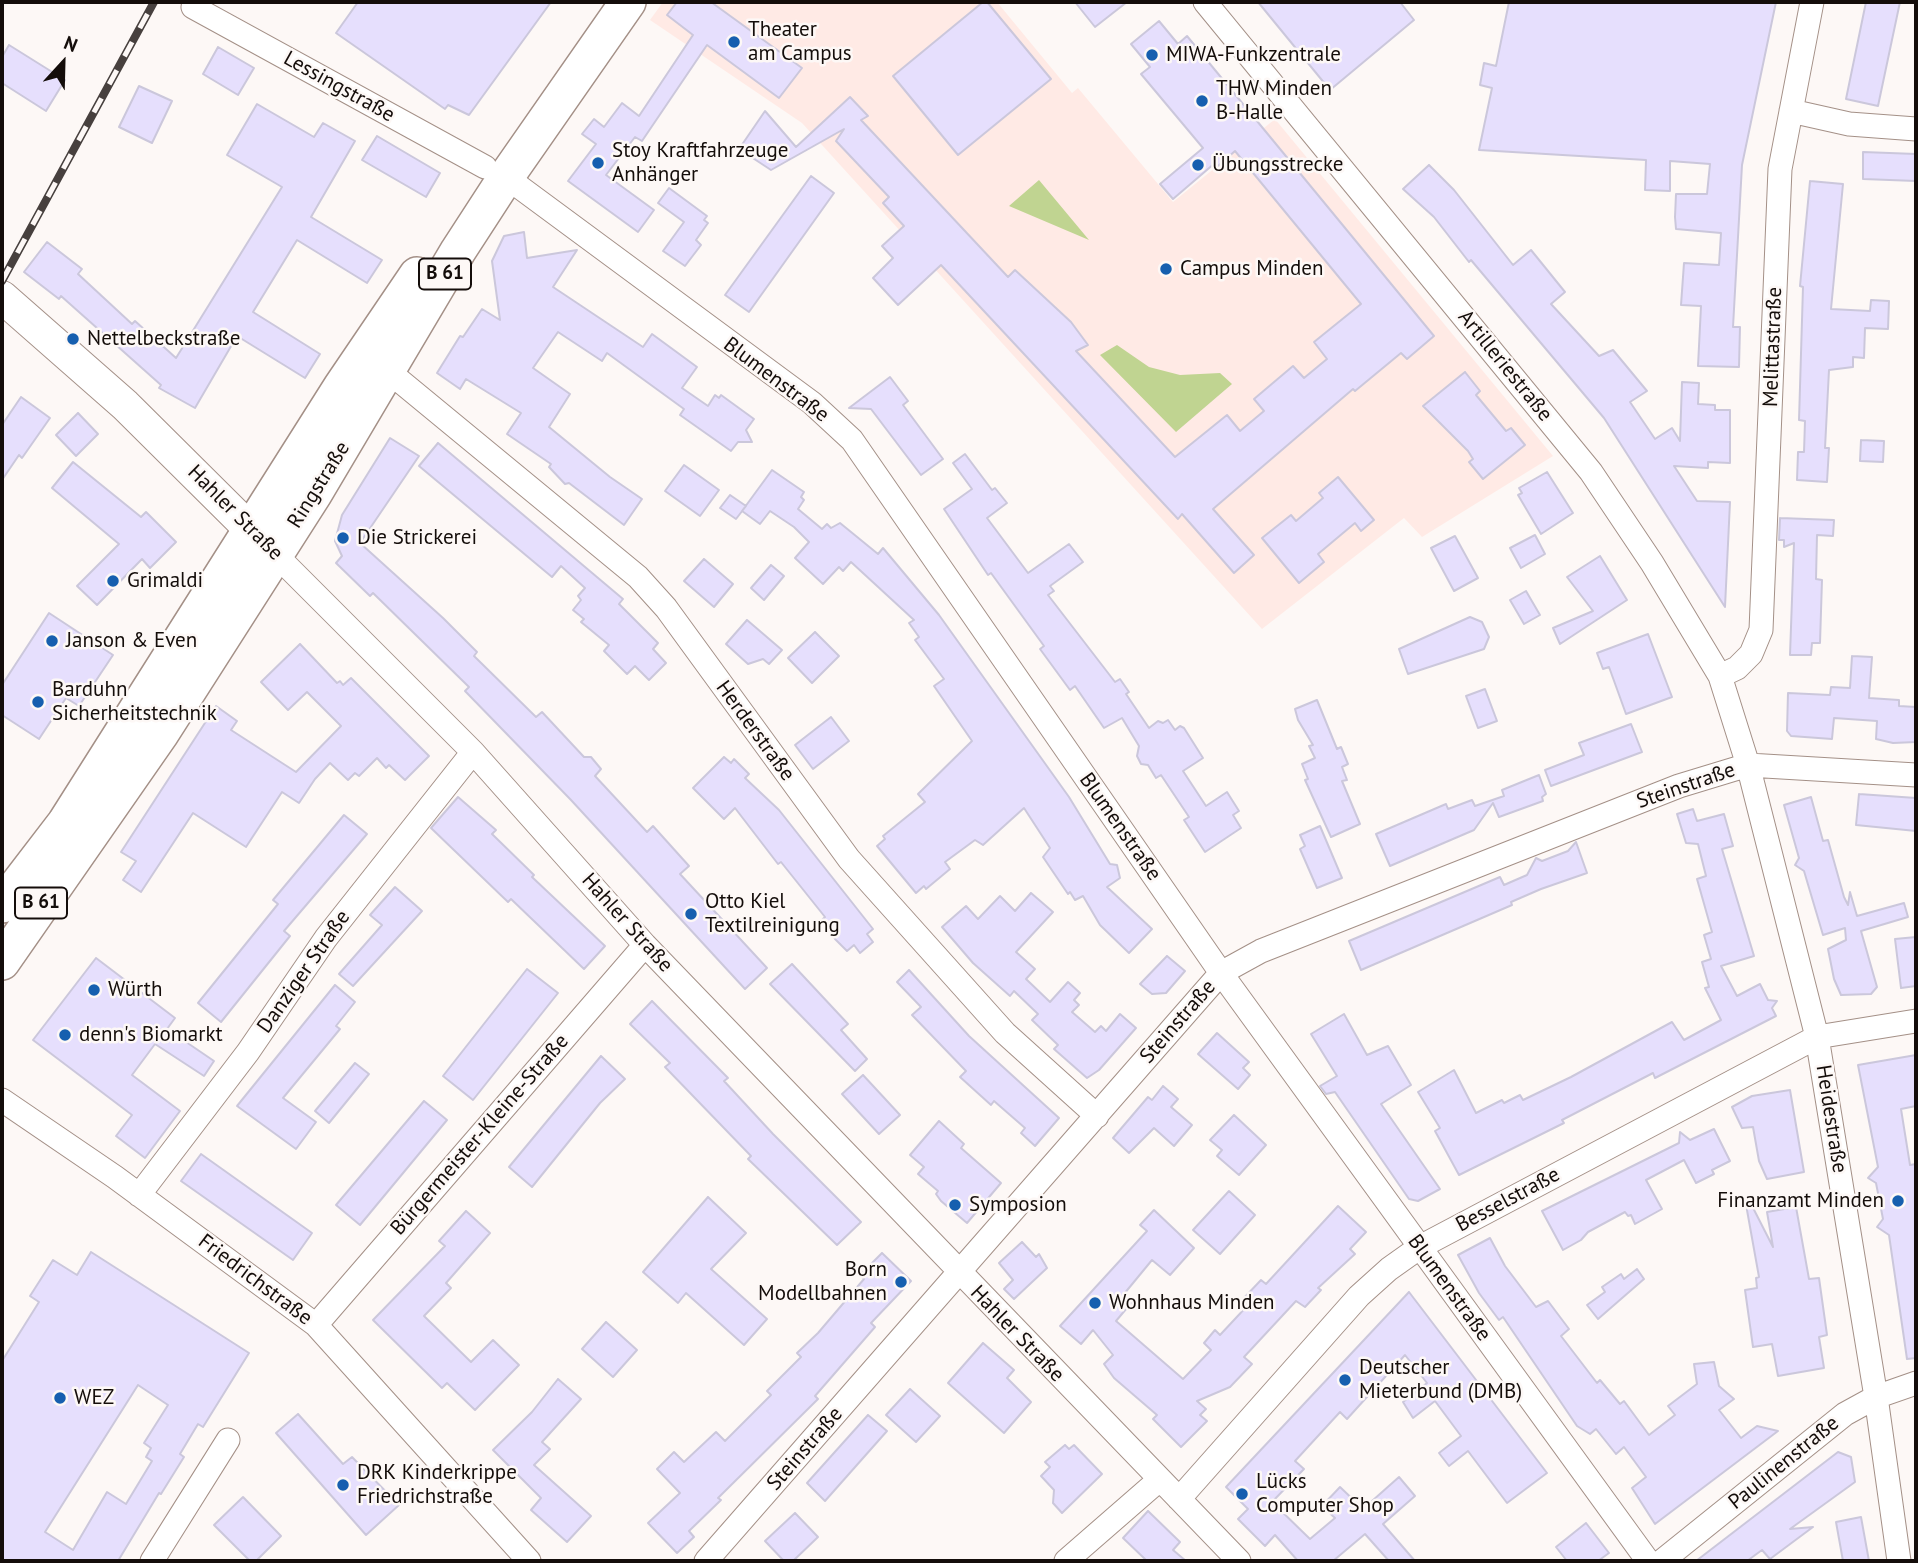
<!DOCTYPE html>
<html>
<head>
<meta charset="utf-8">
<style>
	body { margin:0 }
	#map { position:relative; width:1918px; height:1563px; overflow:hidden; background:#fdf8f6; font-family:"PT Sans",sans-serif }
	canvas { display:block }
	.frame { position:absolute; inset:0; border:4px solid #140d0a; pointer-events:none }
	.north { position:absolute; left:28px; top:28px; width:70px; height:70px; -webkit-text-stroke:5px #fdf8f6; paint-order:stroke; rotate:22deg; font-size:19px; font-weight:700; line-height:28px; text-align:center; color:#140d0a }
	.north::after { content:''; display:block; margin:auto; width:24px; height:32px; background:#140d0a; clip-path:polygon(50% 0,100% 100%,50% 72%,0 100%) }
</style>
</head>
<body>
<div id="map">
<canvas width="1918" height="1563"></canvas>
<div class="frame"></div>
<div class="north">N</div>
</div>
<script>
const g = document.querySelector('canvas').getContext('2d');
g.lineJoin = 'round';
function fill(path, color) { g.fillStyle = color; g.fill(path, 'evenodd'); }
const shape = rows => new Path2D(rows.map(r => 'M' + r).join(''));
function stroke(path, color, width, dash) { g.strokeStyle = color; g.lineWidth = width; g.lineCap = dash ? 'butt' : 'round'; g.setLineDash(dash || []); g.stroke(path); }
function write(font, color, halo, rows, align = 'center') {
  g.font = font + ' "PT Sans",sans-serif'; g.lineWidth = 5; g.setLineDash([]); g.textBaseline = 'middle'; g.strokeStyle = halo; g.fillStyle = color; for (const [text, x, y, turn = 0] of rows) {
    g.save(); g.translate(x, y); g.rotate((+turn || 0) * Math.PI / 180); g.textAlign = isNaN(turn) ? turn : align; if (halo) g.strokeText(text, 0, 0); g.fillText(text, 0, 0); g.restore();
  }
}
fill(shape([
	[663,2,997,2,1072,93,1078,88,1173,202,1275,119,1553,456,1422,537,1404,518,1262,629,802,123,650,20]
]), '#ffeae5');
fill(shape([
	[1039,180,1089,240,1009,206],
	[1117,345,1149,367,1180,375,1220,373,1232,384,1176,432,1100,355]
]), '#c0d491');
const building = shape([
	[358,2,551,2,469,115,448,105,445,109,336,33,358,2],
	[677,2,711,2,802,68,779,98,707,45,642,141,635,137,606,175,654,210,638,232,568,181,596,144,582,134,594,119,604,127,622,103,639,116,693,35,667,15,677,2],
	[983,2,987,2,1051,79,958,155,893,76,983,2],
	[1075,2,1127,2,1095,27,1075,2],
	[1258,2,1400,2,1414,20,1330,90,1258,2],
	[1509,2,1776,2,1742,165,1733,327,1740,327,1739,367,1698,366,1701,306,1681,305,1684,263,1719,265,1721,233,1676,229,1675,217,1676,194,1707,194,1710,164,1670,161,1670,191,1645,190,1646,160,1479,150,1492,88,1480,85,1484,63,1496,66,1509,2],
	[1866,2,1900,2,1878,106,1846,99,1866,2],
	[1159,21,1178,44,1187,36,1434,336,1407,359,1401,353,1355,391,1353,389,1213,509,1254,555,1234,573,1182,514,1178,519,941,265,898,305,873,278,893,258,882,246,904,226,883,203,889,197,836,141,844,129,771,170,739,149,765,111,796,147,850,97,868,116,861,120,1008,277,1015,270,1071,322,1088,345,1076,351,1175,457,1227,415,1240,431,1264,411,1254,399,1293,366,1304,378,1327,359,1314,342,1361,304,1235,151,1218,166,1215,163,1173,199,1160,184,1203,148,1141,74,1150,67,1131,44,1159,21],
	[9,45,65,80,46,111,2,83,2,57,9,45],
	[218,47,254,68,238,95,203,74,218,47],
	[139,86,172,101,152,143,119,127,139,86],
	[257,104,314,137,323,123,355,141,311,217,382,260,367,283,297,240,253,312,320,354,305,378,237,336,195,408,159,388,161,385,61,296,59,299,24,272,47,242,82,269,78,274,132,324,135,321,176,358,282,187,227,155,257,104],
	[377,136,440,173,426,197,362,160,377,136],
	[1863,152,1916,154,1916,181,1863,179,1863,152],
	[1429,165,1454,190,1513,265,1531,250,1565,292,1551,304,1599,356,1613,350,1647,391,1630,402,1655,439,1672,428,1680,441,1682,382,1699,383,1698,404,1715,405,1715,410,1730,410,1730,463,1708,462,1708,468,1674,466,1697,501,1730,502,1725,607,1604,418,1471,260,1469,262,1434,217,1403,189,1429,165],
	[811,176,834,193,749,312,725,295,811,176],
	[1810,181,1843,184,1831,309,1870,311,1871,300,1889,301,1888,329,1865,328,1864,358,1853,357,1853,367,1829,370,1825,448,1829,448,1827,482,1797,480,1798,452,1804,452,1805,421,1799,420,1803,287,1800,286,1810,181],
	[669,188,707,216,704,220,708,223,696,240,701,245,685,266,663,251,684,222,658,203,669,188],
	[524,232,527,258,577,250,553,287,643,347,652,334,697,367,682,388,708,406,715,395,719,398,721,395,754,419,746,430,752,442,738,442,731,451,680,415,684,409,607,353,602,361,558,332,533,368,570,394,549,427,610,477,642,499,624,525,569,483,565,484,549,467,551,464,507,434,521,413,466,379,460,389,437,373,460,336,463,337,482,309,500,320,492,261,504,236,524,232],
	[1465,372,1480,391,1476,395,1506,431,1511,428,1525,445,1483,479,1469,462,1473,459,1468,451,1423,406,1465,372],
	[890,377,908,401,903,405,943,459,921,475,871,409,849,408,890,377],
	[21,397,50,418,22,458,19,455,2,480,2,425,21,397],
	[78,413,98,434,76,456,56,435,78,413],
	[390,438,419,456,360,543,443,618,477,652,474,656,536,717,542,712,584,757,591,757,601,769,595,776,647,832,653,826,689,866,680,874,767,968,745,989,571,800,465,691,469,687,373,593,370,596,336,563,342,556,335,541,342,515,390,438],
	[1861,440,1884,441,1883,462,1860,461,1861,440],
	[438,443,623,599,619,604,658,643,653,649,666,663,649,680,635,666,627,674,604,651,609,645,581,622,584,619,573,610,581,600,578,596,585,588,561,566,552,577,419,466,438,443],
	[965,454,992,490,995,488,1007,503,987,518,1028,573,1069,544,1083,562,1050,586,1054,591,1048,595,1115,682,1120,679,1129,692,1126,694,1149,728,1158,721,1163,723,1168,720,1175,730,1180,726,1184,728,1203,758,1183,771,1206,806,1227,792,1239,811,1233,815,1241,828,1205,852,1184,820,1189,817,1161,775,1156,778,1148,765,1141,764,1137,756,1139,746,1122,718,1104,728,1075,686,1070,690,1051,664,1040,649,1044,646,991,573,988,575,944,509,972,489,953,463,965,454],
	[73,462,141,517,146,512,176,542,150,568,142,559,97,605,77,586,119,544,52,488,73,462],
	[684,465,719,490,700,516,665,491,684,465],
	[772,470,804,492,801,497,804,500,798,509,822,529,827,524,831,528,840,523,878,554,883,548,939,615,1069,797,1110,864,1117,865,1120,878,1107,887,1152,929,1129,953,1100,925,1083,896,1075,900,1070,892,1068,894,1043,857,1050,848,1024,808,983,845,975,840,945,862,950,869,926,889,924,886,916,893,877,846,885,839,883,836,925,802,918,794,972,741,934,686,944,679,915,640,919,637,909,623,914,620,851,562,843,571,839,567,823,584,795,558,809,542,794,527,770,511,760,524,742,511,772,470],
	[1547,472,1573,513,1541,534,1518,495,1522,493,1519,488,1547,472],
	[1338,477,1374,520,1361,531,1355,523,1318,554,1324,562,1299,583,1262,538,1291,515,1296,521,1323,498,1319,493,1338,477],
	[730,495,746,506,736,519,720,508,730,495],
	[1780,518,1834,520,1833,536,1817,535,1816,579,1822,580,1820,643,1812,643,1811,655,1790,655,1794,543,1784,547,1784,540,1779,540,1780,518],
	[1535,535,1545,554,1521,568,1510,548,1535,535],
	[1455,536,1478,578,1454,591,1431,548,1455,536],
	[1600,556,1627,600,1560,644,1553,628,1593,611,1567,577,1600,556],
	[704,559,733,584,714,607,684,581,704,559],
	[771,565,784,576,764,600,751,588,771,565],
	[1526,591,1540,615,1524,624,1510,600,1526,591],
	[49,613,113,655,79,706,66,698,39,739,2,715,2,685,49,613],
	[1470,617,1482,622,1489,637,1484,649,1408,674,1399,649,1470,617],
	[747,620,782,650,769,664,763,659,748,664,726,644,747,620],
	[815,632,839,656,812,683,788,658,815,632],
	[1648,634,1672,697,1626,714,1609,667,1603,669,1597,653,1648,634],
	[300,644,337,683,340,681,343,685,351,678,429,756,405,780,389,765,386,768,377,758,359,776,355,773,348,780,330,763,315,779,299,803,282,792,246,847,193,813,141,892,123,880,136,861,121,852,216,706,237,721,231,730,296,772,341,726,307,692,288,710,261,682,300,644],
	[1852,656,1872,657,1869,698,1899,700,1899,706,1916,707,1916,742,1893,743,1876,739,1877,721,1834,718,1832,739,1791,736,1787,731,1788,693,1830,695,1831,687,1850,688,1852,656],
	[1485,689,1497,721,1478,728,1466,696,1485,689],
	[1317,700,1337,749,1341,747,1348,764,1342,767,1347,780,1342,781,1360,824,1331,837,1305,780,1308,779,1302,764,1315,758,1309,746,1313,745,1298,720,1295,709,1317,700],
	[831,717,849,741,813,769,795,745,831,717],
	[1631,724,1642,752,1551,786,1545,770,1584,755,1579,743,1631,724],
	[724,757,731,763,734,759,749,774,745,778,779,810,873,929,867,934,873,942,860,953,854,945,847,951,835,939,822,920,825,917,781,862,778,864,735,808,724,819,693,788,724,757],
	[1539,775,1546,794,1542,797,1543,801,1499,817,1493,803,1474,830,1390,866,1376,834,1446,804,1448,809,1472,800,1475,806,1504,796,1502,790,1539,775],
	[1859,794,1916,798,1916,831,1856,825,1859,794],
	[458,797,496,830,492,834,534,875,532,877,605,946,584,969,511,899,508,902,431,828,458,797],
	[1811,797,1823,841,1828,840,1844,897,1848,905,1850,892,1857,916,1904,903,1908,917,1861,931,1877,987,1871,994,1841,995,1834,979,1828,949,1846,940,1845,928,1823,935,1804,871,1795,865,1799,858,1784,805,1811,797],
	[1693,809,1697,821,1724,814,1733,846,1722,849,1754,956,1721,966,1737,996,1760,984,1768,1000,1777,1001,1772,1008,1776,1016,1655,1078,1653,1073,1562,1120,1564,1123,1459,1175,1435,1131,1440,1128,1418,1092,1454,1070,1476,1113,1502,1100,1504,1103,1520,1095,1523,1100,1571,1077,1672,1022,1684,1040,1721,1020,1705,988,1709,987,1702,962,1711,959,1704,935,1712,932,1697,879,1706,876,1698,844,1686,843,1677,814,1693,809],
	[344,815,367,834,284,931,290,936,221,1022,198,1003,278,904,273,900,344,815],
	[1320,826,1342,878,1317,888,1300,849,1305,846,1300,835,1320,826],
	[1576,842,1587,873,1541,889,1511,902,1512,905,1361,970,1349,941,1500,877,1504,885,1527,875,1536,858,1542,861,1568,851,1576,842],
	[395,887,422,911,353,986,339,974,382,925,370,915,395,887],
	[1031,893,1053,912,1016,952,1035,969,1026,979,1050,1002,1068,982,1080,993,1074,1000,1079,1005,1072,1012,1095,1032,1101,1026,1106,1031,1120,1014,1136,1028,1099,1070,1087,1078,1054,1049,1058,1045,1032,1020,1038,1014,1014,991,1010,996,973,963,942,927,966,906,978,919,1000,896,1015,911,1031,893],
	[1916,937,1916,986,1901,988,1895,939,1916,937],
	[1167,956,1185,971,1166,993,1152,994,1140,984,1167,956],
	[96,958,175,1018,167,1029,214,1061,204,1076,155,1044,132,1075,180,1111,145,1158,116,1136,132,1115,33,1040,96,958],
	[792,964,848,1024,841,1030,867,1059,855,1071,770,984,792,964],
	[527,969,558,993,473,1100,443,1076,527,969],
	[909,970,969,1036,1059,1118,1035,1146,1021,1133,1025,1128,994,1101,991,1105,960,1077,966,1071,912,1015,921,1007,897,982,909,970],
	[335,985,355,1002,336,1026,340,1029,283,1098,316,1122,296,1149,237,1106,335,985],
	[652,1001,728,1078,724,1081,773,1134,861,1222,837,1245,748,1159,751,1156,665,1067,670,1063,630,1024,652,1001],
	[1344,1014,1367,1055,1388,1046,1411,1085,1381,1104,1440,1189,1418,1201,1409,1199,1335,1092,1326,1094,1320,1086,1337,1076,1311,1034,1344,1014],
	[1217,1033,1249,1062,1243,1068,1250,1075,1238,1089,1198,1054,1217,1033],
	[1916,1055,1916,1106,1901,1109,1910,1165,1916,1164,1916,1358,1907,1359,1889,1235,1877,1227,1883,1219,1876,1183,1868,1178,1878,1167,1858,1065,1916,1055],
	[601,1056,625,1079,600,1103,532,1187,509,1167,601,1056],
	[355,1063,369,1074,329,1123,315,1111,355,1063],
	[863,1075,900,1115,879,1134,842,1094,863,1075],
	[1163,1086,1178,1099,1171,1107,1192,1125,1174,1146,1154,1128,1129,1153,1113,1138,1148,1097,1152,1100,1163,1086],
	[1790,1090,1804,1172,1767,1179,1759,1161,1753,1127,1742,1128,1732,1107,1752,1096,1790,1090],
	[424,1101,447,1120,360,1225,336,1205,424,1101],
	[1234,1115,1266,1145,1239,1175,1217,1156,1222,1150,1210,1140,1234,1115],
	[939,1121,964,1144,961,1148,1001,1183,967,1223,941,1201,936,1194,938,1191,918,1174,924,1167,910,1155,939,1121],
	[1714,1129,1730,1161,1712,1170,1714,1174,1696,1183,1684,1160,1646,1180,1662,1209,1635,1224,1631,1215,1628,1216,1625,1212,1588,1232,1581,1240,1563,1250,1542,1211,1679,1143,1680,1132,1690,1140,1714,1129],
	[201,1154,312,1233,293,1260,181,1181,201,1154],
	[1229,1191,1255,1215,1220,1254,1193,1230,1229,1191],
	[708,1197,746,1233,711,1269,767,1319,744,1345,686,1293,678,1303,643,1272,708,1197],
	[1748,1198,1773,1247,1767,1212,1796,1207,1809,1279,1819,1278,1827,1335,1819,1337,1824,1368,1778,1376,1772,1344,1753,1347,1745,1290,1757,1288,1756,1278,1759,1277,1745,1199,1748,1198],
	[1338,1206,1366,1232,1350,1249,1355,1254,1318,1288,1321,1290,1305,1307,1296,1301,1244,1357,1252,1364,1230,1387,1197,1401,1206,1409,1200,1415,1207,1421,1181,1447,1153,1419,1157,1415,1114,1378,1104,1364,1113,1355,1093,1330,1081,1344,1060,1326,1147,1231,1140,1225,1154,1210,1194,1248,1170,1275,1152,1260,1124,1294,1132,1302,1116,1321,1183,1379,1211,1350,1204,1343,1215,1330,1220,1335,1248,1305,1242,1300,1261,1280,1266,1284,1338,1206],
	[466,1211,490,1233,446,1283,451,1288,424,1316,471,1362,493,1340,519,1365,475,1410,447,1383,442,1388,373,1320,445,1246,439,1241,466,1211],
	[1490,1238,1505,1266,1536,1307,1548,1301,1569,1329,1561,1336,1597,1383,1600,1380,1620,1404,1624,1401,1649,1435,1675,1415,1668,1406,1697,1384,1694,1364,1714,1362,1719,1386,1734,1399,1719,1410,1741,1438,1757,1426,1778,1431,1655,1524,1632,1488,1646,1477,1624,1447,1616,1454,1596,1429,1590,1434,1577,1426,1503,1317,1499,1320,1479,1293,1458,1255,1490,1238],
	[1022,1242,1036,1257,1039,1254,1047,1268,1014,1299,1004,1289,1013,1280,999,1263,1022,1242],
	[91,1252,249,1353,203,1427,198,1424,180,1454,184,1457,161,1494,159,1493,118,1561,2,1561,2,1361,39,1302,30,1296,53,1260,77,1275,91,1252],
	[138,1385,168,1405,144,1443,151,1448,146,1457,152,1461,126,1504,107,1492,73,1550,45,1532,138,1385],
	[882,1253,911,1281,871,1323,875,1327,815,1396,818,1399,718,1498,721,1500,689,1531,694,1537,677,1553,648,1523,680,1493,657,1469,674,1452,684,1462,716,1432,725,1441,771,1395,767,1391,801,1357,797,1353,818,1333,864,1279,860,1275,882,1253],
	[1637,1269,1644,1279,1598,1319,1587,1305,1605,1292,1602,1287,1621,1274,1624,1279,1637,1269],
	[1409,1292,1547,1473,1507,1503,1468,1451,1449,1466,1439,1453,1461,1436,1435,1401,1413,1418,1403,1402,1427,1383,1405,1355,1347,1419,1340,1412,1295,1461,1304,1469,1272,1502,1310,1539,1335,1518,1322,1506,1340,1487,1363,1509,1399,1477,1415,1496,1383,1524,1415,1561,1389,1561,1365,1534,1333,1561,1298,1561,1275,1535,1265,1546,1238,1519,1248,1509,1226,1487,1409,1292],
	[606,1322,637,1350,613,1377,582,1349,606,1322],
	[983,1343,1014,1370,1007,1378,1031,1402,1004,1433,948,1383,983,1343],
	[558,1379,581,1399,542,1442,550,1449,534,1465,591,1516,567,1542,531,1510,541,1498,493,1450,532,1412,558,1379],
	[910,1389,940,1416,916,1442,886,1415,910,1389],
	[298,1414,343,1464,352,1457,399,1505,366,1535,276,1433,298,1414],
	[868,1415,887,1431,825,1501,807,1483,868,1415],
	[1065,1445,1069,1449,1074,1445,1102,1474,1062,1513,1053,1503,1054,1490,1041,1476,1050,1467,1045,1462,1065,1445],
	[1838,1452,1851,1457,1855,1482,1790,1529,1813,1527,1770,1559,1762,1550,1747,1561,1696,1561,1838,1452],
	[243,1497,281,1536,256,1561,250,1561,214,1525,243,1497],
	[1148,1511,1180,1542,1173,1550,1186,1561,1147,1561,1123,1538,1148,1511],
	[795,1513,818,1537,793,1561,784,1561,765,1541,795,1513],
	[1861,1517,1869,1561,1843,1561,1836,1522,1861,1517],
	[1586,1523,1609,1553,1598,1561,1567,1561,1556,1547,1586,1523]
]);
fill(building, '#e6dffd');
stroke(building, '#cbc7db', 2);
const street = shape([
	[1205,2,1591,472,1652,563,1720,676,1748,765,1817,1037,1876,1397,1899,1561],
	[193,7,485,167],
	[1791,111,1849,124,1916,129],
	[506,177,812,403,852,440,1221,973,1648,1561],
	[388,371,638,577,666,608,849,859,1005,1033,1097,1116],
	[276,555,473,752,645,945,1239,1561],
	[1720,676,1737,668,1751,654,1761,630,1780,169,1812,2],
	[2,1100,115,1177,316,1325,529,1561],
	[139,1195,248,1052,326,938,473,752],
	[316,1325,645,945],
	[1179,1499,1359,1296,1389,1269,1420,1247,1817,1037,1916,1021],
	[152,1561,228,1440],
	[706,1561,1221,973,1261,951,1679,786,1748,765,1916,775],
	[1066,1561,1159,1480],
	[1662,1561,1845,1414,1876,1397,1916,1383]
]);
const secondary = shape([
	[2,297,125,405,267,546]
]);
const primary = shape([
	[2,905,65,823,341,387,417,275],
	[2,962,160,735,314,494,458,251,506,177,628,2]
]);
stroke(street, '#a49087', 25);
stroke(secondary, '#a49087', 34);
stroke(primary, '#a49087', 38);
stroke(street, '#fff', 23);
stroke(secondary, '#fff', 32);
stroke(primary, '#fff', 35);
const rail = shape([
	[2,281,154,2]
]);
stroke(rail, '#47403e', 8);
stroke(rail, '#fdf8f6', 5, [16]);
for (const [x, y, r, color] of [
	[734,42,7,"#165faf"],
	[1152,55,7,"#165faf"],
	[1202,101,7,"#165faf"],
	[598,163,7,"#165faf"],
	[1198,165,7,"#165faf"],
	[1166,269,7,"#165faf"],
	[73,339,7,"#165faf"],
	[343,538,7,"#165faf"],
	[113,581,7,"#165faf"],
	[52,641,7,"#165faf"],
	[38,702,7,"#165faf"],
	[691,914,7,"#165faf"],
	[94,990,7,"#165faf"],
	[65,1035,7,"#165faf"],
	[1898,1201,7,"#165faf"],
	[955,1205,7,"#165faf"],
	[901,1282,7,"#165faf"],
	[1095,1303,7,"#165faf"],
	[1345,1380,7,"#165faf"],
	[60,1398,7,"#165faf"],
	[343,1485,7,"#165faf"],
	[1242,1494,7,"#165faf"]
]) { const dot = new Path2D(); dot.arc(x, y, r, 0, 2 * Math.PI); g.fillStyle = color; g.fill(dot); stroke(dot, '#fdf8f6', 2.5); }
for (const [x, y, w] of [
	[445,274,52],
	[41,903,52]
]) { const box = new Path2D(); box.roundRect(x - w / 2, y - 15.5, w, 31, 5); g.fillStyle = '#fdf8f6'; g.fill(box); stroke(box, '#140d0a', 2); }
write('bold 19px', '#140d0a', null, [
	["B 61",445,274],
	["B 61",41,903]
]);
write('21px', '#140d0a', '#fdf8f6', [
	["Theater",748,30],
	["am Campus",748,54],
	["MIWA-Funkzentrale",1166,55],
	["THW Minden",1216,89],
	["B-Halle",1216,113],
	["Stoy Kraftfahrzeuge",612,151],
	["Anhänger",612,175],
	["Übungsstrecke",1212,165],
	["Campus Minden",1180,269],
	["Nettelbeckstraße",87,339],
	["Die Strickerei",357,538],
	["Grimaldi",127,581],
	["Janson & Even",66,641],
	["Barduhn",52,690],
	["Sicherheitstechnik",52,714],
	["Otto Kiel",705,902],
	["Textilreinigung",705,926],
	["Würth",108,990],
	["denn's Biomarkt",79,1035],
	["Finanzamt Minden",1884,1201,"right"],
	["Symposion",969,1205],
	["Born",887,1270,"right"],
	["Modellbahnen",887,1294,"right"],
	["Wohnhaus Minden",1109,1303],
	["Deutscher",1359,1368],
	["Mieterbund (DMB)",1359,1392],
	["WEZ",74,1398],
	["DRK Kinderkrippe",357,1473],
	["Friedrichstraße",357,1497],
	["Lücks",1256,1482],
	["Computer Shop",1256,1506]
], 'left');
write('21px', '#140d0a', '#fdf8f6', [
	["Lessingstraße",339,87,29],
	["Melittastraße",1773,347,-88],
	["Artilleriestraße",1505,366,51],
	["Blumenstraße",776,380,37],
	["Ringstraße",319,485,-58],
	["Hahler Straße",235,513,45],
	["Herderstraße",755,731,54],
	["Steinstraße",1686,786,-19],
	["Blumenstraße",1120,827,55],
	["Hahler Straße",627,923,48],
	["Danziger Straße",304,972,-55],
	["Steinstraße",1178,1022,-49],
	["Heidestraße",1831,1119,81],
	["Bürgermeister-Kleine-Straße",480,1135,-49],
	["Besselstraße",1508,1200,-28],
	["Friedrichstraße",255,1280,37],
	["Blumenstraße",1449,1288,54],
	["Hahler Straße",1017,1334,46],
	["Steinstraße",805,1449,-49],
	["Paulinenstraße",1784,1463,-39]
]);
</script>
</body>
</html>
